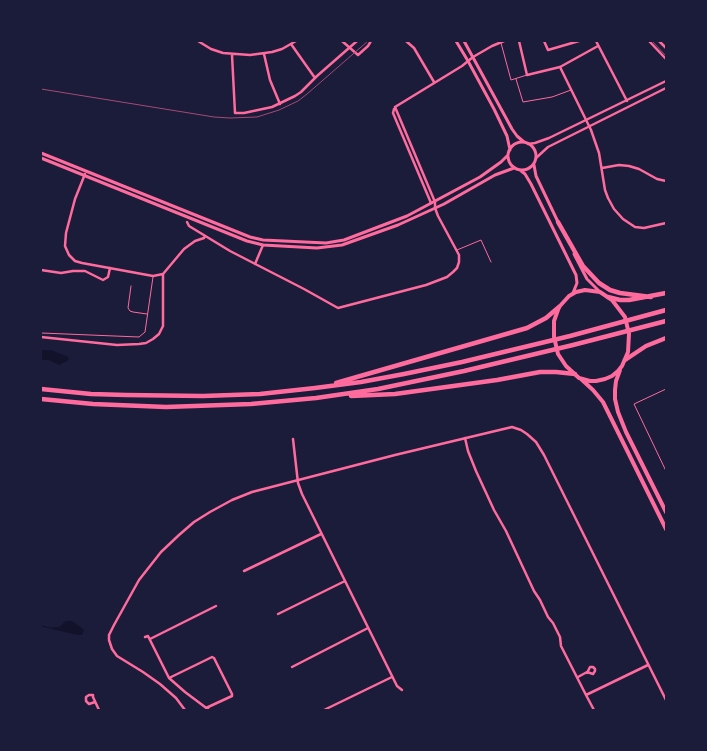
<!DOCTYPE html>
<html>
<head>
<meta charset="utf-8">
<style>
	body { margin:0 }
	#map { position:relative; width:707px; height:751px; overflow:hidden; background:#1b1b3a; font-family:"PT Serif",serif }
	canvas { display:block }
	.frame { position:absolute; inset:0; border:42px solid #1b1b3a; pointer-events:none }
</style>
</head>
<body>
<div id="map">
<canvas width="707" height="751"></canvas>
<div class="frame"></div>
</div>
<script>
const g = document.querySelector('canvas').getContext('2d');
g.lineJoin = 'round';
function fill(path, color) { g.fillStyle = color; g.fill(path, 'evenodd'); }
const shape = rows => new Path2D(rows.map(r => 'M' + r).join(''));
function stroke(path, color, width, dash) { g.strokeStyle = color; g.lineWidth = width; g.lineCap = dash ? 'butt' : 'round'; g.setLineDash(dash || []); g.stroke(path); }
fill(shape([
	[41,350,51,350,66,356,68,357,69,360,59,365,49,360,41,360],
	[66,621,72,621,83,629,84,630,82,635,78,635,51,629,53,627,59,627]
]), '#12122b');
stroke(shape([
	[41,626,51,628]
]), '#12122b', 1);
stroke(shape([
	[499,41,501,43,511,80,527,75],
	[516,79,523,102,552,97,571,90],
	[457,250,481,240,491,262],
	[131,286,128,308,130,311,133,312,147,314],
	[41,333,139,337,145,332,153,277],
	[666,389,634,404,666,471]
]), '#ff6b9d', 1);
stroke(shape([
	[198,41,211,49,223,53,250,55,272,52,282,49,296,41],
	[342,41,358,55,368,46,371,41],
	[406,41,414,48,434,82],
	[519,41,527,75,560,67,598,46],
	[544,41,548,50,579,41],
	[596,41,627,101],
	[291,44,315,78],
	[264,54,270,80,280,104],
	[232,55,235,113,244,113,272,107,295,96,301,92,317,76,357,41],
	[560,67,591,130,599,153,605,190,608,198,614,209,623,219,635,227,644,228,666,223],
	[395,107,462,66,473,57,492,46,504,41],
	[394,109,393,113,431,203],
	[602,168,619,165,629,166,639,169,657,179,666,181],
	[85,174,75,199,66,233,65,246,69,255,75,261,82,263,153,276,163,274],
	[187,222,189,226,230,251,304,289,338,308,426,285,447,277,453,272,457,268,459,262,459,255,438,216,435,208,435,202,395,107],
	[255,264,263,245],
	[41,270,61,273,73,271,85,271,103,280,108,277,110,268],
	[41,337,117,345,139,344,146,343,153,339,159,334,163,326,163,274,184,249,195,241,204,238,205,236],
	[465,438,468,451,476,471,494,510,506,531,534,591,540,600,548,617,553,623,560,637,561,646,586,695,648,665],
	[293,439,298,483,302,494,397,686,402,690],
	[244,571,321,534],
	[278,614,345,581],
	[145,637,148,636,169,678,185,692,209,710],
	[150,639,216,606],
	[292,667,368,628],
	[578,677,587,672,593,674,595,671,595,669,593,667,590,667,587,673],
	[169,678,206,660,212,657,214,658,232,694,232,696,206,708],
	[586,695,594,710],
	[95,702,89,704,86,701,86,697,89,695,93,695,93,697,99,710],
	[324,710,392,677]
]), '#ff6b9d', 2.5);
stroke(shape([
	[649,41,666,59],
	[659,41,666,48],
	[528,144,535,143,549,138,666,81],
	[536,158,548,147,666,88],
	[185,710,176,698,160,684,143,672,117,656,112,649,109,640,109,635,114,625,139,580,161,552,179,535,194,522,210,512,232,500,252,492,395,455,512,427,521,430,527,434,536,442,544,455,666,700]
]), '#ff6b9d', 2.5);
stroke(shape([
	[456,41,468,61,494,109,507,136,510,150],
	[464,41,512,129,517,136,524,142],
	'508 156a14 14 0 1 1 28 0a14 14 0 1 1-28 0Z',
	[41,153,250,237,263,240,326,243,344,240,407,216,480,177,501,162,508,155],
	[41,158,247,241,263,245,317,248,342,245,398,225,444,204,495,175,514,168],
	[534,165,536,176,559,224],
	[520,170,525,174,531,184,576,275,577,283,573,293],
	[574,254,587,279,599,291]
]), '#ff6b9d', 3);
stroke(shape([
	[585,290,600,292,612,300,625,317,629,334,628,352,622,366,618,371,612,376,605,379,596,381,590,381,579,378,566,366,558,354,554,337,554,321,559,307,569,296,576,292,585,290],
	[620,370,616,381,615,390,615,399,618,412,626,432,666,512],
	[581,379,593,390,603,402,666,529]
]), '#ff6b9d', 4);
stroke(shape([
	[558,222,583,266,599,283,610,290,620,293,651,297],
	[608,297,620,300,629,300,666,293],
	[625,360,646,346,666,338],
	[336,383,527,328,546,318,559,307],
	[41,389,91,394,126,395,203,396,260,394,315,388,361,382,404,374,462,362,570,336,666,310],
	[351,396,395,394,497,380,540,372,556,372,575,374],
	[41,399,93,404,166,407,251,404,316,398,378,389,464,371,573,345,666,321]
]), '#ff6b9d', 4.5);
stroke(shape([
	[652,41,666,56],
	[41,89,214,117,230,118,257,117,279,110,298,101,307,94,368,41]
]), '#a44b75', 1);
</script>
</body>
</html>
